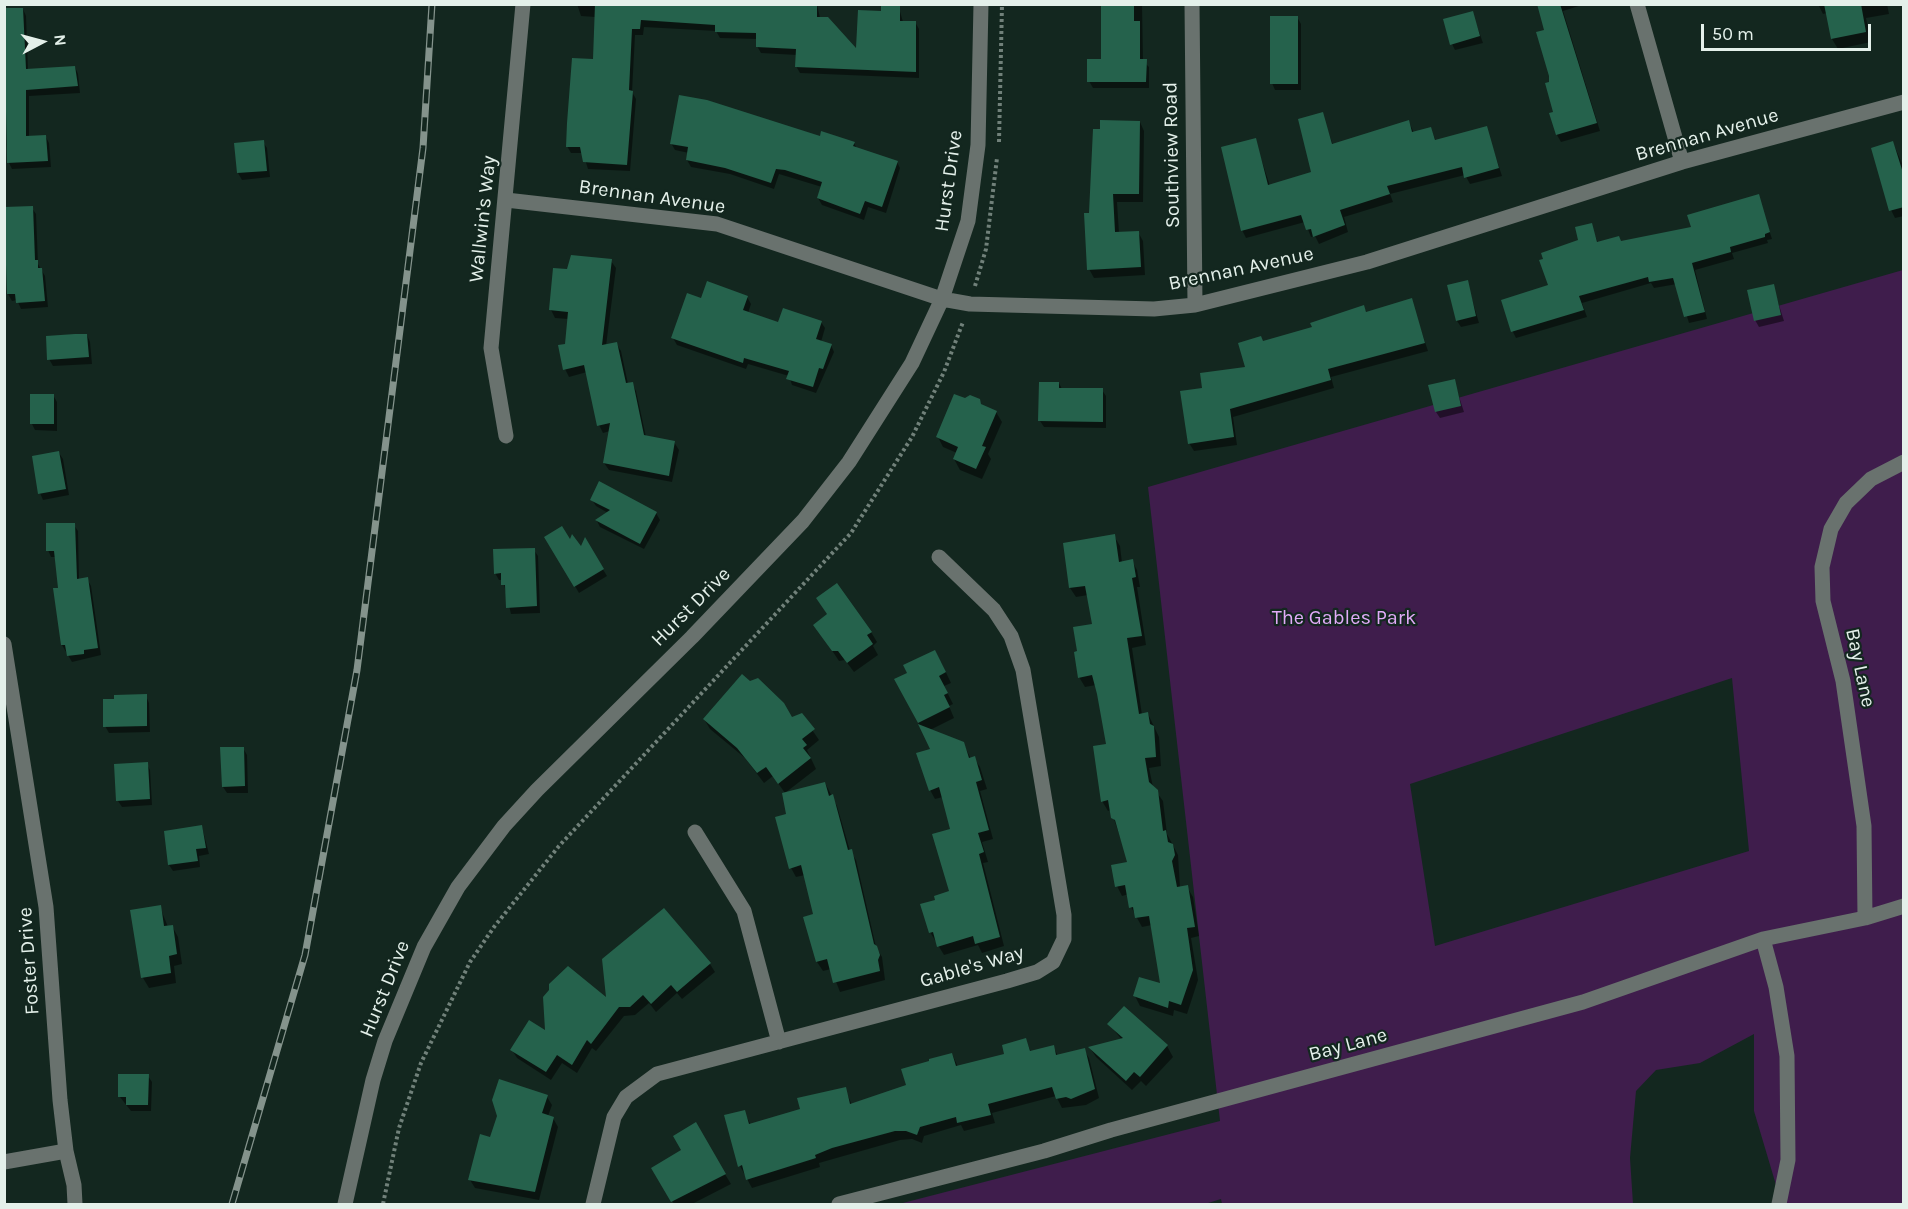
<!DOCTYPE html>
<html>
<head>
<meta charset="utf-8">
<style>
	body { margin:0 }
	#map { position:relative; width:1908px; height:1209px; overflow:hidden; background:#13271f; font-family:Karla,sans-serif }
	canvas { display:block }
	.frame { position:absolute; inset:0; border:6px solid #e4f0ea; pointer-events:none }
	.north { position:absolute; left:12px; top:12px; width:60px; height:60px; -webkit-text-stroke:4px #13271f; paint-order:stroke; rotate:84deg; font-size:16px; font-weight:700; line-height:24px; text-align:center; color:#e4f0ea }
	.north::after { content:''; display:block; margin:auto; width:21px; height:27px; background:#e4f0ea; clip-path:polygon(50% 0,100% 100%,50% 72%,0 100%) }
	.scale { position:absolute; left:1701px; top:24px; width:170px; height:27px; box-sizing:border-box; border:3px solid #e4f0ea; border-top:0; padding-left:8px; font-size:18px; line-height:21px; white-space:nowrap; color:#e4f0ea; -webkit-text-stroke:4px #13271f; paint-order:stroke }
</style>
</head>
<body>
<div id="map">
<canvas width="1908" height="1209"></canvas>
<div class="frame"></div>
<div class="north">N</div>
<div class="scale">50 m</div>
</div>
<script>
const g = document.querySelector('canvas').getContext('2d');
g.lineJoin = 'round';
function fill(path, color) { g.fillStyle = color; g.fill(path, 'evenodd'); }
const shape = rows => new Path2D(rows.map(r => 'M' + r).join(''));
function stroke(path, color, width, dash) { g.strokeStyle = color; g.lineWidth = width; g.lineCap = dash ? 'butt' : 'round'; g.setLineDash(dash || []); g.stroke(path); }
function write(font, color, halo, rows, align = 'center') {
  g.font = font + ' Karla,sans-serif'; g.lineWidth = 4.5; g.setLineDash([]); g.textBaseline = 'middle'; g.strokeStyle = halo; g.fillStyle = color; for (const [text, x, y, turn = 0] of rows) {
    g.save(); g.translate(x, y); g.rotate((+turn || 0) * Math.PI / 180); g.textAlign = isNaN(turn) ? turn : align; if (halo) g.strokeText(text, 0, 0); g.fillText(text, 0, 0); g.restore();
  }
}
fill(shape([
	[1903,270,1903,1204,1779,1204,1779,1195,1754,1111,1754,1034,1700,1063,1656,1070,1636,1091,1630,1158,1633,1204,1222,1204,1221,1199,1205,1204,899,1204,1220,1121,1148,487],
	[1732,678,1749,851,1435,946,1410,784]
]), '#3f1d4c');
fill(shape([
	[577,4,817,4,820,18,858,52,882,13,899,8,903,22,915,22,919,29,919,78,800,73,796,66,797,55,761,53,757,46,758,39,720,38,716,31,644,27,643,35,635,35,632,92,636,99,630,171,588,169,583,153,571,153,567,146,594,60,595,17,581,16],
	[1103,4,1142,4,1143,61,1149,67,1149,88,1093,88,1089,81,1103,61],
	[1255,4,1283,4,1283,5,1256,5],
	[1539,4,1585,4,1563,11,1600,131,1561,142,1557,135,1546,31],
	[1818,4,1887,4,1889,14,1866,18,1871,42,1838,49,1832,39,1827,13,1823,14],
	[23,9,26,16,28,70,75,67,78,74,80,93,29,96,29,138,46,137,49,143,51,167,12,169,9,163,4,131,4,10],
	[1472,12,1483,43,1455,50,1452,44],
	[1297,17,1301,24,1301,90,1275,90,1272,83],
	[1322,114,1333,145,1409,122,1414,133,1431,129,1436,141,1486,127,1502,176,1470,184,1465,175,1390,194,1393,202,1344,217,1348,232,1319,244,1315,236,1311,237,1305,222,1246,238,1242,230,1255,140,1270,186,1313,173],
	[1140,122,1144,131,1143,202,1117,202,1119,233,1138,232,1143,241,1145,275,1094,278,1089,269,1091,215],
	[821,138,854,143,857,149,897,162,900,168,886,213,868,207,864,220,822,205,818,198,822,187,779,174,774,189,730,174,691,167,687,160,689,153,675,150,671,143],
	[263,142,267,148,270,177,242,180,238,173,235,144],
	[1893,143,1904,168,1904,216,1895,218,1891,210],
	[1758,196,1772,239,1767,240,1768,243,1732,253,1734,259,1695,270,1707,319,1689,323,1677,284,1654,288,1651,283,1582,303,1587,317,1516,338,1513,332,1503,301,1550,286,1591,225,1598,243,1621,243,1693,228],
	[32,208,36,214,38,264,45,276,48,307,21,309,17,300,12,301,8,294,4,209],
	[611,261,616,268,606,346,616,343,621,351,628,384,632,383,636,391,646,437,674,442,679,450,672,482,609,470,604,463,610,431,603,433,599,425,587,372,569,377,565,369,568,319,555,318,551,310,568,271],
	[1467,282,1479,323,1461,327,1457,321],
	[1773,286,1784,321,1759,327,1755,320],
	[747,297,751,304,748,313,779,324,821,322,825,328,821,342,831,345,834,352,816,393,792,385,789,376,748,364,746,369,677,345,673,338,702,300],
	[1411,300,1428,351,1331,377,1334,388,1233,417,1237,445,1194,451,1189,443,1204,390,1247,368,1263,343,1313,328,1363,306,1367,313],
	[87,335,90,342,92,364,53,366,49,359],
	[1454,381,1464,412,1440,418,1436,412],
	[1059,383,1062,389,1102,390,1106,396,1106,428,1044,427,1040,421],
	[53,395,57,402,57,431,35,430,32,424],
	[965,400,979,400,982,406,996,412,1002,422,988,454,991,459,982,479,960,470,954,459,957,453,943,447,938,437],
	[59,453,63,459,69,495,43,500,40,493],
	[592,500,656,513,660,520,644,549,600,527,597,521,608,513,596,506],
	[74,525,78,531,79,580,87,579,91,586,101,655,72,662,62,645,57,557,51,557,48,550],
	[1114,536,1120,546,1122,563,1132,561,1137,570,1140,587,1137,587,1146,645,1132,648,1142,715,1148,714,1159,737,1161,766,1149,768,1153,787,1163,801,1167,834,1178,855,1180,888,1187,887,1193,897,1199,936,1191,938,1198,980,1187,1014,1174,1010,1173,1016,1140,1006,1135,996,1161,985,1152,925,1142,927,1131,907,1129,894,1122,896,1117,886,1129,864,1111,810,1108,811,1102,801,1108,745,1096,685,1085,687,1079,677,1093,625,1088,595,1076,597,1070,588,1065,544],
	[546,537,570,542,581,549,585,540,607,576,579,593],
	[534,550,538,556,540,613,511,614,503,580,499,580,495,573],
	[815,625,871,632,877,642,873,646,878,655,854,672,845,660,839,661],
	[941,662,951,683,944,686,953,704,949,706,954,718,930,730,963,743,971,759,974,758,980,767,987,789,980,791,993,839,982,842,988,862,983,863,1004,946,982,953,978,945,944,955,930,932,937,901,951,892,952,830,943,797,935,799,930,790,932,750,896,680],
	[146,696,149,703,150,732,109,733,105,726],
	[802,715,819,740,807,750,816,769,785,793,773,776,764,783,745,758,710,729,704,719,792,719],
	[243,748,247,755,248,793,227,793,223,787],
	[147,764,150,770,152,805,122,807,118,801],
	[825,783,837,806,850,851,856,860,876,947,882,957,885,980,840,992,831,969,823,971,817,962,815,915,805,875,796,877,791,868,788,815],
	[202,827,209,854,199,856,200,867,173,871,169,865],
	[160,907,168,927,172,926,178,937,182,964,174,966,176,983,149,988,143,978],
	[710,964,715,972,682,999,677,993,656,1012,649,1003,635,1015,624,1016,596,1051,592,1048,577,1073,562,1063,551,1080,517,1058,512,1050,608,1000],
	[1109,1024,1167,1046,1173,1057,1146,1086,1141,1081,1132,1090,1096,1057,1090,1048,1122,1040],
	[1026,1040,1031,1052,1053,1046,1058,1056,1084,1050,1089,1058,1099,1098,1086,1105,1062,1108,1056,1096,992,1113,995,1123,964,1131,961,1125,924,1136,922,1143,912,1139,900,1140,819,1163,820,1167,752,1188,740,1166,744,1112,751,1125,802,1111,845,1089,852,1105,908,1086,952,1054,958,1067,1006,1055],
	[148,1076,152,1082,151,1111,131,1111,120,1097],
	[547,1097,552,1105,548,1116,553,1118,558,1127,539,1200,475,1188,470,1180,491,1138],
	[695,1125,731,1184,692,1204,674,1204,653,1168,683,1150]
]), '#0007');
fill(shape([
	[595,4,817,4,817,17,828,17,856,48,858,10,881,11,881,6,900,6,900,21,916,21,916,72,795,67,796,49,756,47,756,33,715,32,715,25,641,20,640,29,632,29,629,90,633,91,627,165,583,162,580,147,566,147,567,123,572,58,593,59],
	[1537,4,1560,4,1597,123,1556,135,1549,113,1553,112,1545,83,1549,82,1549,76,1536,32,1544,30],
	[1824,4,1861,4,1866,32,1831,39],
	[1101,5,1134,5,1134,21,1140,21,1140,59,1147,59,1146,82,1087,82,1087,59,1101,59],
	[4,8,23,8,26,69,75,66,78,86,26,90,26,136,46,135,48,161,7,163],
	[1473,11,1480,36,1450,45,1443,19],
	[1270,16,1298,16,1298,84,1270,84],
	[679,95,707,100,820,136,821,131,855,142,853,146,898,161,882,207,865,201,860,214,817,198,822,182,785,170,776,169,771,183,725,168,686,160,688,147,670,144],
	[1323,112,1332,144,1409,120,1412,132,1431,127,1435,140,1487,126,1499,168,1464,178,1462,167,1387,186,1390,194,1340,210,1345,225,1313,237,1311,229,1306,230,1301,215,1241,231,1221,147,1256,138,1268,185,1311,172,1298,119],
	[1100,120,1140,121,1139,194,1113,194,1115,232,1139,231,1141,267,1087,270,1084,213,1089,213,1093,129,1100,129],
	[264,140,267,171,237,173,234,143],
	[1893,141,1904,176,1904,207,1889,211,1871,148],
	[1759,194,1770,232,1765,234,1765,237,1730,247,1731,252,1692,263,1705,312,1684,317,1673,278,1649,282,1648,277,1579,296,1584,310,1511,332,1501,300,1548,285,1539,260,1543,259,1541,253,1578,240,1575,227,1592,223,1597,242,1619,236,1621,241,1691,227,1687,215],
	[33,206,35,260,38,260,38,268,42,268,45,301,16,303,15,294,7,294,4,207],
	[571,255,612,259,602,345,617,342,626,383,633,382,644,435,675,441,669,476,603,463,610,423,597,426,584,365,563,370,558,345,565,344,568,312,549,310,553,268,567,269],
	[1468,280,1476,316,1456,321,1447,285],
	[707,281,748,296,743,310,778,322,783,308,822,321,816,339,832,344,823,369,819,368,813,387,786,379,789,371,744,358,743,363,671,338,687,293,701,298],
	[1774,284,1781,315,1754,321,1747,290],
	[1412,298,1425,343,1328,369,1331,380,1230,409,1234,437,1188,444,1180,391,1202,388,1200,373,1245,367,1238,343,1261,336,1263,341,1312,327,1310,323,1364,305,1366,312],
	[75,334,87,334,89,357,47,360,46,336],
	[1455,379,1461,406,1435,412,1428,385],
	[1039,382,1059,382,1059,388,1103,388,1103,422,1038,421],
	[30,394,54,394,54,424,30,424],
	[954,394,965,398,970,395,980,399,981,404,997,411,982,446,986,447,976,469,953,459,958,447,936,437],
	[59,451,66,489,38,494,32,456],
	[599,481,657,512,640,544,595,520,610,510,590,500],
	[46,523,75,523,77,579,88,577,98,648,84,650,84,654,67,656,65,645,61,645,53,588,58,588,54,551,46,551],
	[562,526,570,539,572,534,581,546,585,537,604,569,574,587,544,537],
	[1115,534,1119,562,1133,559,1136,577,1132,578,1142,636,1127,638,1139,714,1148,712,1150,724,1154,726,1156,757,1145,758,1149,782,1158,790,1163,831,1166,830,1168,842,1173,844,1175,855,1172,861,1177,887,1188,885,1195,927,1187,928,1193,970,1181,1005,1169,1001,1168,1008,1133,996,1139,977,1160,983,1149,916,1135,918,1133,907,1129,908,1125,885,1115,887,1111,865,1127,862,1115,820,1111,818,1108,800,1101,802,1093,746,1106,744,1097,694,1092,675,1078,678,1074,652,1077,651,1073,627,1092,624,1085,586,1069,588,1063,543],
	[535,548,537,606,506,608,505,585,501,585,501,573,494,574,493,549],
	[837,583,872,632,867,635,873,644,847,663,838,651,832,651,813,625,827,614,816,598],
	[935,650,946,672,939,676,948,693,944,695,950,707,918,723,894,679,907,673,903,665],
	[742,674,750,681,758,678,784,703,792,717,802,713,815,729,802,739,807,745,803,748,811,758,778,784,766,767,757,773,737,748,703,719],
	[147,694,147,726,103,727,103,699,114,699,114,695],
	[918,724,964,742,969,758,975,756,982,780,976,782,989,830,978,833,984,852,979,854,1000,937,975,944,973,936,937,947,933,932,929,933,920,904,935,900,934,896,949,891,932,834,950,829,939,787,929,791,916,753,930,749],
	[220,747,244,747,245,786,222,787],
	[148,762,150,799,116,801,114,764],
	[825,782,829,796,833,794,848,850,852,849,874,944,877,946,880,955,878,960,880,971,833,983,827,959,816,962,803,917,813,914,801,865,789,869,775,817,786,814,782,793],
	[202,825,206,848,196,849,198,861,168,865,164,831],
	[161,905,164,926,173,925,177,954,169,956,171,973,141,978,130,910],
	[664,908,711,963,677,992,671,985,651,1004,643,995,630,1007,619,1007,591,1044,587,1040,572,1065,557,1055,546,1072,510,1050,529,1020,545,1030,543,997,549,990,549,984,568,966,606,997,602,959],
	[1124,1006,1168,1045,1140,1077,1134,1072,1126,1081,1088,1047,1123,1038,1107,1024],
	[1026,1038,1030,1051,1054,1045,1056,1055,1085,1048,1095,1089,1071,1099,1066,1097,1056,1099,1052,1087,988,1104,991,1115,957,1123,956,1117,920,1127,917,1135,906,1131,895,1131,832,1148,815,1155,816,1158,746,1180,742,1165,738,1167,724,1115,745,1110,749,1124,800,1109,797,1098,846,1087,850,1104,906,1085,901,1069,929,1061,929,1059,952,1053,956,1066,1004,1054,1002,1045],
	[118,1074,149,1074,148,1105,126,1105,126,1097,118,1097],
	[499,1079,548,1095,542,1113,554,1117,535,1192,468,1180,480,1134,490,1137,497,1116,492,1100],
	[696,1122,726,1174,671,1202,651,1168,681,1150,673,1136]
]), '#25624c');
stroke(shape([
	[999,142,1002,4],
	[975,286,986,249,997,158],
	[383,1204,399,1128,421,1063,470,962,494,927,559,846,851,533,912,437,944,372,963,322]
]), '#71817a', 4, [3, 3]);
stroke(shape([
	[1192,4,1195,305],
	[1637,4,1682,162],
	[506,200,717,224,942,299,970,304,1154,309,1195,305,1367,262,1682,162,1904,102],
	[506,436,491,348,523,4],
	[4,644,46,907,60,1100,66,1151,74,1185,75,1204],
	[695,832,744,911,779,1042],
	[1865,918,1864,826,1843,681,1823,601,1822,567,1831,529,1846,503,1871,479,1904,462],
	[1763,939,1776,987,1787,1056,1788,1160,1779,1204],
	[4,1162,66,1151],
	[345,1204,373,1080,385,1041,424,947,458,887,504,826,537,790,692,637,803,521,849,462,912,363,942,299,968,221,978,145,981,4],
	[593,1204,614,1117,626,1097,657,1074,1007,981,1037,972,1053,962,1064,939,1064,915,1023,670,1011,636,994,610,939,557],
	[839,1204,1044,1151,1111,1130,1583,1002,1763,939,1865,918,1904,906]
]), '#69726e', 15);
const rail = shape([
	[232,1204,305,955,357,670,423,148,432,4]
]);
stroke(rail, '#84938c', 7);
stroke(rail, '#13271f', 4.5, [14]);
write('20px', '#e4f0ea', '#13271f', [
	["Brennan Avenue",1707,135,-16],
	["Southview Road",1172,155,-91],
	["Hurst Drive",949,181,-82],
	["Brennan Avenue",652,197,8],
	["Wallwin's Way",483,219,-84],
	["Brennan Avenue",1241,269,-12],
	["Hurst Drive",691,607,-45],
	["Bay Lane",1860,668,78],
	["Foster Drive",29,961,-94],
	["Gable's Way",972,967,-16],
	["Hurst Drive",385,989,-68],
	["Bay Lane",1348,1045,-15]
]);
write('20px', '#e1abf8', '#13271f', [
	["The Gables Park",1344,618]
]);
</script>
</body>
</html>
